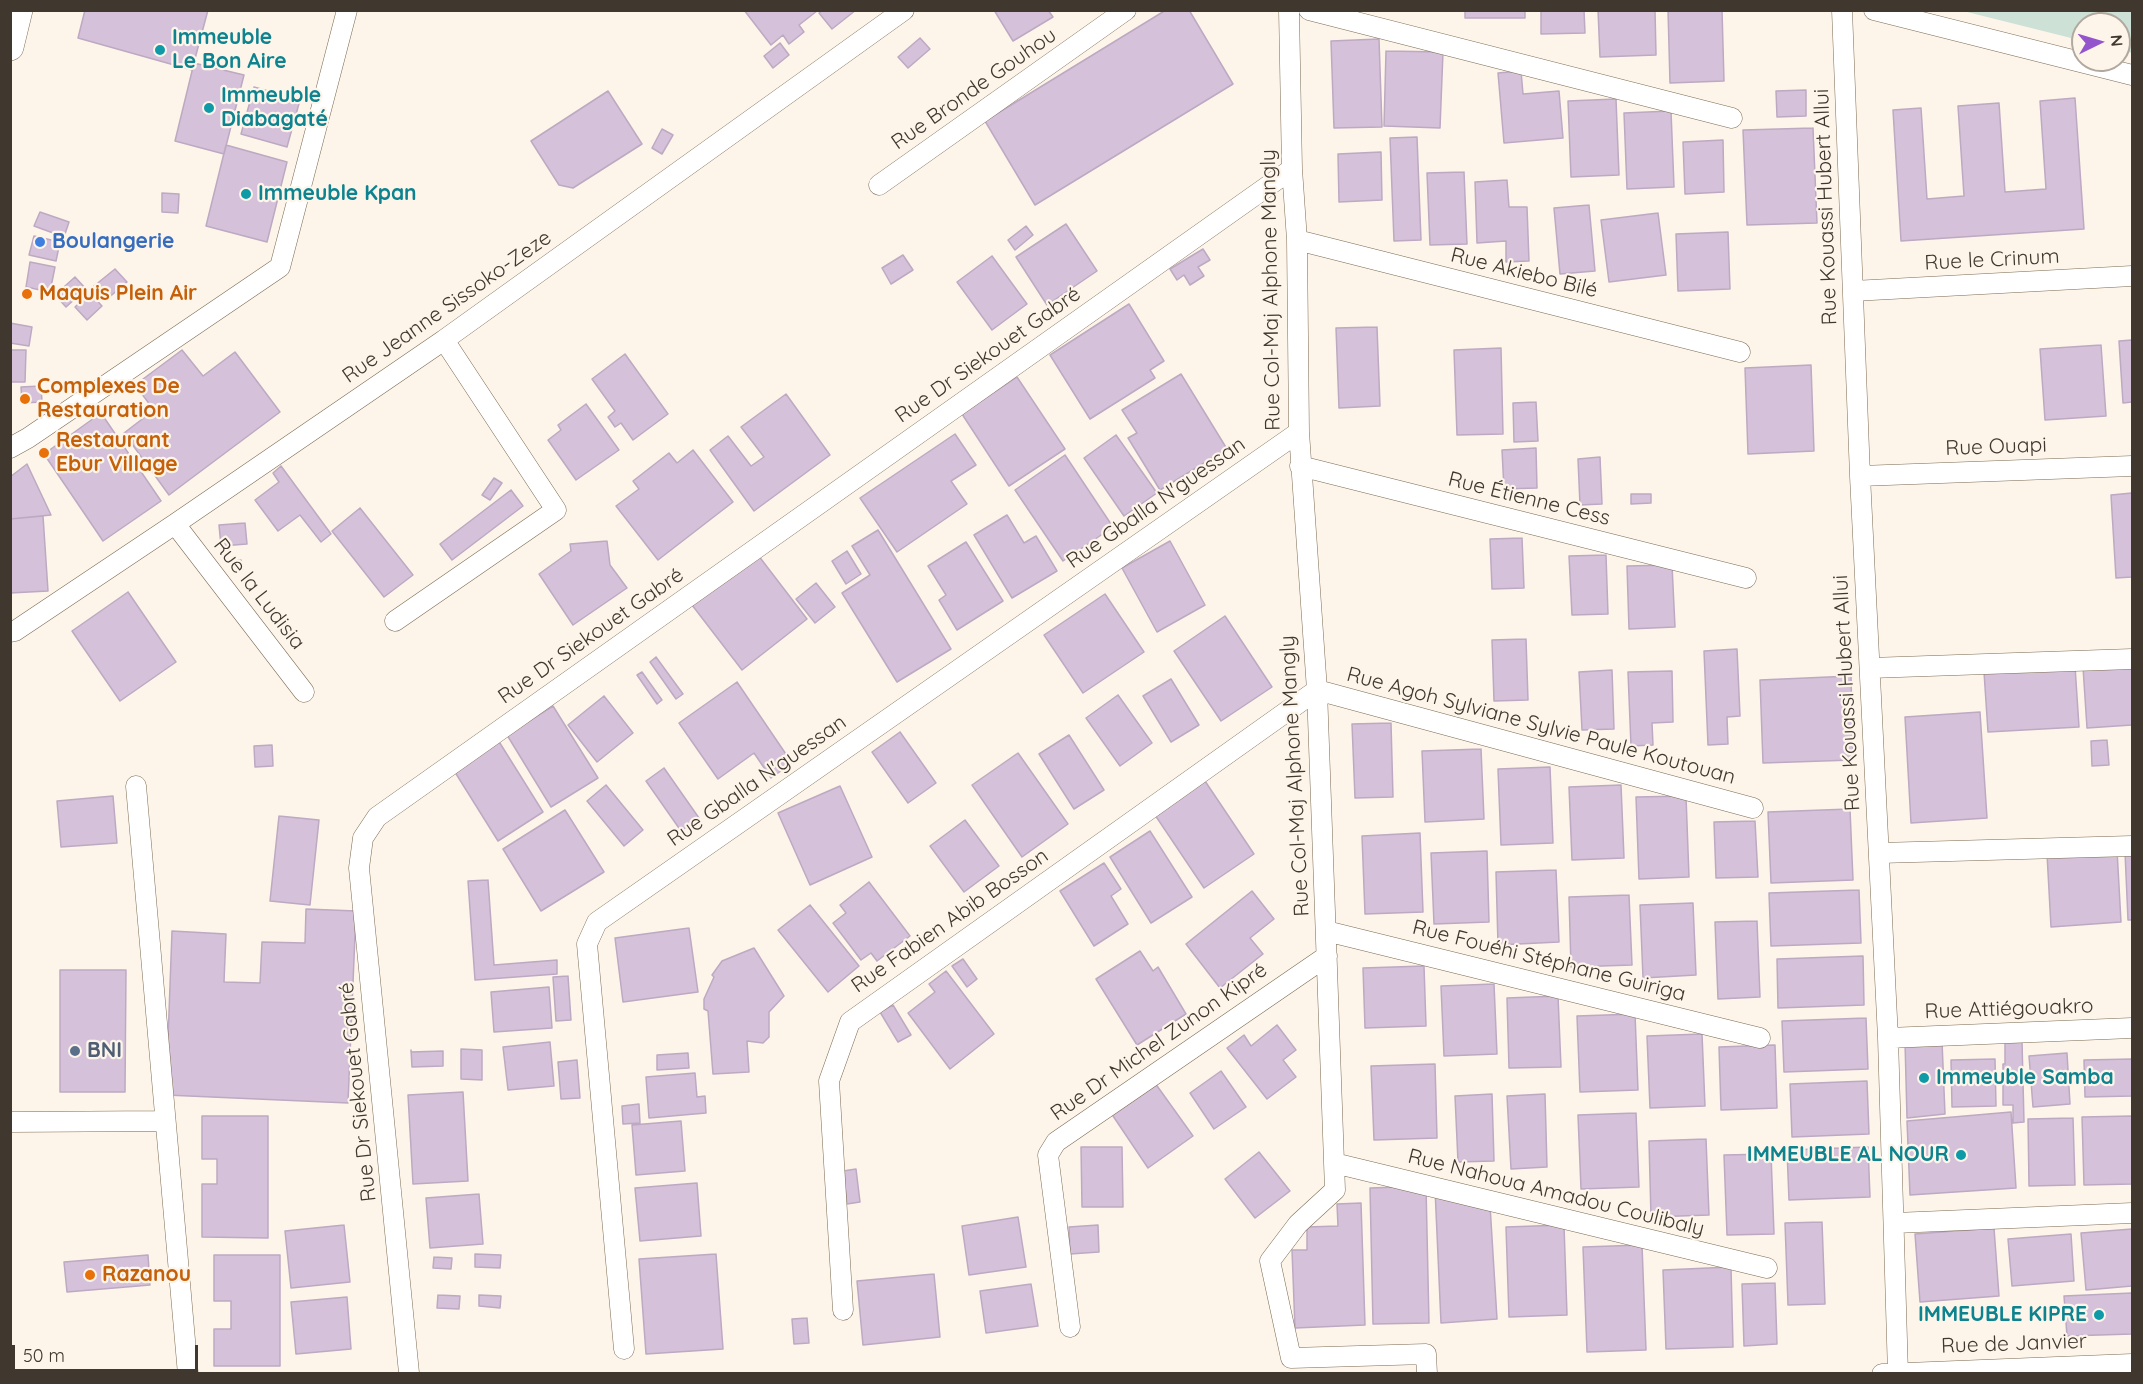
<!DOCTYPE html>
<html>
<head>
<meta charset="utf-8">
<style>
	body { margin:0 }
	#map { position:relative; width:2143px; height:1384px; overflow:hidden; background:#fdf5ea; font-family:Quicksand,sans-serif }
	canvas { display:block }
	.frame { position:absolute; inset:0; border:12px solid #40382e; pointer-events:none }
	.north { position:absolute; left:2071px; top:12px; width:60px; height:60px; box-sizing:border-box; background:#fdf5ea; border:2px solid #b1a99f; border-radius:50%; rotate:85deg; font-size:16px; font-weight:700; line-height:24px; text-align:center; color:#40382e }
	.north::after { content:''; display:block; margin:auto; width:21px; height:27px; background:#9455cc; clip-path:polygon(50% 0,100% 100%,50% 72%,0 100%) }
	.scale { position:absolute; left:12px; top:1345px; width:186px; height:27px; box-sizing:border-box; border:3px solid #40382e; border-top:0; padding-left:8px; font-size:18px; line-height:21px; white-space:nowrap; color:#40382e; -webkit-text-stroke:4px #fdf5ea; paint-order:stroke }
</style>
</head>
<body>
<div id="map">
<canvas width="2143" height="1384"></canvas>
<div class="frame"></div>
<div class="north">N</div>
<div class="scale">50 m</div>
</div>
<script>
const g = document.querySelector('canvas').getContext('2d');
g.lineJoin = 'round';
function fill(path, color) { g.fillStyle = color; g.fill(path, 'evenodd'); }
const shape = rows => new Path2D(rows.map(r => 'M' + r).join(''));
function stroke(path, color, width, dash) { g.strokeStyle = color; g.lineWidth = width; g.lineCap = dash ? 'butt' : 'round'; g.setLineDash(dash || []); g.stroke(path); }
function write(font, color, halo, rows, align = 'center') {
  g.font = font + ' Quicksand,sans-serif'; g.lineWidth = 4.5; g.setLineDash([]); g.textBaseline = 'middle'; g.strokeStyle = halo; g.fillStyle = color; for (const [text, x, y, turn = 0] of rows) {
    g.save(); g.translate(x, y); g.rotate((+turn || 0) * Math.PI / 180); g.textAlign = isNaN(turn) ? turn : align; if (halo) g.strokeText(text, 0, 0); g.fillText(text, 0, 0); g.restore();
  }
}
fill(shape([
	[1963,11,2132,11,2132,53,2119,49,2119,24,2083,24,2083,41]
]), '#cde1d6');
const building = shape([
	[85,10,208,10,192,70,78,38,85,10],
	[744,10,817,10,817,11,799,25,804,32,789,44,783,35,771,45,744,10],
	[823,10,856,10,832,29,819,13,823,10],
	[994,10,1048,10,1053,17,1013,41,994,10],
	[1166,10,1189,10,1233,84,1035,205,985,121,1166,10],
	[1465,10,1525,10,1525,18,1465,18,1465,10],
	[1541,10,1584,10,1585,33,1541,34,1541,10],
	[1598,10,1655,10,1656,55,1600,57,1598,10],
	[1668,10,1722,10,1724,81,1670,83,1668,10],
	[920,38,930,49,908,68,898,57,920,38],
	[1379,39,1382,127,1334,128,1331,41,1379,39],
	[780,43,789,55,773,68,764,56,780,43],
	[1386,51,1443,52,1440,128,1384,126,1386,51],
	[194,63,244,75,224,154,175,141,194,63],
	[1521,71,1523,94,1559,91,1563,138,1504,143,1498,73,1521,71],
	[254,87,300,100,287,147,241,134,254,87],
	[1806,90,1806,116,1777,117,1776,91,1806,90],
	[608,91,642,144,573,188,559,185,531,141,608,91],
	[2075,98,2084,229,1901,241,1893,110,1921,108,1927,199,1964,196,1958,106,1999,103,2005,192,2046,189,2040,101,2075,98],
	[1616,99,1619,175,1571,177,1568,101,1616,99],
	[1671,111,1674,187,1627,189,1624,113,1671,111],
	[1813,128,1817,223,1747,225,1743,130,1813,128],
	[662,129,673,135,662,154,652,148,662,129],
	[1417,137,1421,240,1394,241,1390,138,1417,137],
	[1723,140,1724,192,1685,194,1683,142,1723,140],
	[226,145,287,162,267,242,206,226,226,145],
	[1381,152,1382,200,1339,202,1338,154,1381,152],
	[1464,172,1467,244,1430,245,1427,173,1464,172],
	[1507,180,1509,207,1527,207,1529,261,1506,262,1506,241,1477,243,1475,182,1507,180],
	[162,193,179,194,178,213,162,212,162,193],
	[1589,205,1595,271,1560,274,1554,208,1589,205],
	[40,212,69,222,64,237,34,226,40,212],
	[1658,213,1666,275,1609,282,1601,220,1658,213],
	[1066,224,1097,271,1047,305,1016,257,1066,224],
	[1026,226,1033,235,1015,250,1008,240,1026,226],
	[1728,232,1730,289,1678,291,1676,234,1728,232],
	[34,236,60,242,56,261,29,255,34,236],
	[1203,249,1210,260,1198,267,1204,276,1190,285,1184,275,1177,280,1170,269,1203,249],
	[903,255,913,270,891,284,882,268,903,255],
	[992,256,1027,304,992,330,957,282,992,256],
	[30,262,55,267,50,292,26,287,30,262],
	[115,269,127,282,106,300,94,286,115,269],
	[75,277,86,289,66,307,55,295,75,277],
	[90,293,102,306,87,320,75,307,90,293],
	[1129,304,1164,361,1150,370,1155,378,1090,419,1050,355,1129,304],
	[10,323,32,327,29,346,10,343,10,323],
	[1377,327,1380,406,1339,408,1336,328,1377,327],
	[2132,340,2132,402,2123,403,2119,341,2132,340],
	[2101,345,2106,416,2045,420,2040,349,2101,345],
	[1501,348,1503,434,1457,435,1454,350,1501,348],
	[10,350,26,350,25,382,10,382,10,350],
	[182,350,203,376,235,352,280,412,169,495,124,433,154,410,135,385,182,350],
	[625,354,668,414,633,440,621,423,615,427,608,417,615,411,592,379,625,354],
	[1811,365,1814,451,1748,454,1745,368,1811,365],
	[1181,374,1227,449,1160,490,1128,438,1137,433,1122,410,1181,374],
	[1017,377,1065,449,1009,486,962,414,1017,377],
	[41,386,42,402,22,403,21,387,41,386],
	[786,394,830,455,754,511,710,450,728,436,751,466,764,457,741,427,786,394],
	[1536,402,1538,441,1514,442,1513,403,1536,402],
	[586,404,619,450,576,480,548,440,561,430,558,425,586,404],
	[101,413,161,501,103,541,44,454,101,413],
	[955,434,976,465,951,481,967,504,897,552,860,498,955,434],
	[1116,435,1157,493,1124,516,1084,458,1116,435],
	[1536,448,1537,488,1504,489,1502,450,1536,448],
	[693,450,733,502,658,560,616,506,639,489,633,481,669,453,677,463,693,450],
	[1065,455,1113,527,1063,561,1015,490,1065,455],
	[1600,457,1602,504,1580,505,1578,459,1600,457],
	[27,464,51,515,10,519,10,477,27,464],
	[281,466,331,534,321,542,300,515,278,531,255,500,279,482,273,473,281,466],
	[494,478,502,483,490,500,482,495,494,478],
	[511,490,523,506,452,560,440,544,511,490],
	[2132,493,2132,577,2116,578,2111,495,2132,493],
	[1631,494,1651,494,1651,503,1631,504,1631,494],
	[360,508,413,575,384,597,332,531,360,508],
	[1007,515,1024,543,1036,536,1057,571,1012,598,974,535,1007,515],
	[43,516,48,591,10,593,10,519,43,516],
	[245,523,247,544,221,546,219,525,245,523],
	[878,530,951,649,897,682,842,593,870,575,852,546,878,530],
	[1522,538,1524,588,1492,589,1490,539,1522,538],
	[607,541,610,565,627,588,573,625,539,574,571,551,570,544,607,541],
	[1170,541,1205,605,1157,632,1122,568,1170,541],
	[966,542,1003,601,957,630,939,600,946,595,928,566,966,542],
	[847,551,861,574,846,584,832,561,847,551],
	[758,555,807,619,742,670,692,605,758,555],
	[1606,555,1608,614,1572,615,1569,556,1606,555],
	[241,560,243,569,236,569,235,561,241,560],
	[1672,565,1675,627,1629,629,1627,566,1672,565],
	[816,583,835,607,815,623,796,599,816,583],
	[128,592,176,662,120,701,72,631,128,592],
	[1105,594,1144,652,1083,693,1044,635,1105,594],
	[1225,616,1272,687,1221,721,1174,651,1225,616],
	[1526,639,1528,700,1494,701,1492,640,1526,639],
	[1737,649,1740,716,1727,717,1728,744,1708,745,1704,651,1737,649],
	[656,657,683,694,676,699,650,662,656,657],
	[2132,664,2132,725,2087,728,2083,667,2132,664],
	[2075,666,2079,727,1988,732,1984,672,2075,666],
	[1612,670,1614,729,1582,730,1579,672,1612,670],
	[1672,671,1673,722,1652,723,1653,745,1631,746,1628,672,1672,671],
	[642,672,662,700,657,704,637,675,642,672],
	[1851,676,1853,760,1763,763,1760,680,1851,676],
	[1171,679,1199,725,1171,742,1143,696,1171,679],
	[737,682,792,763,771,778,754,753,718,779,679,723,737,682],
	[1118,695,1152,743,1120,766,1086,718,1118,695],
	[604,696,633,733,597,762,568,725,604,696],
	[553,706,598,778,551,807,507,735,553,706],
	[1980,712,1987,818,1911,823,1905,717,1980,712],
	[1391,723,1393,797,1355,798,1352,724,1391,723],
	[900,732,936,783,908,803,872,752,900,732],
	[1069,735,1104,790,1074,809,1039,754,1069,735],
	[498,740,543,812,498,841,453,769,498,740],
	[2107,740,2109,765,2092,766,2091,741,2107,740],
	[272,745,273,766,255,767,254,746,272,745],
	[1481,749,1484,819,1425,822,1422,751,1481,749],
	[1018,753,1068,824,1022,857,972,785,1018,753],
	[1550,767,1553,843,1501,845,1498,769,1550,767],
	[664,768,699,818,681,831,646,781,664,768],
	[1205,781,1254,854,1204,888,1155,815,1205,781],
	[606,785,643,830,624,846,587,801,606,785],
	[1621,785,1624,858,1572,860,1569,787,1621,785],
	[840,786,872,857,810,885,778,813,840,786],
	[113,796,117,843,61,847,57,801,113,796],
	[1686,796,1689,877,1639,879,1636,797,1686,796],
	[1850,809,1853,880,1771,883,1768,812,1850,809],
	[565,810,604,872,541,911,503,849,565,810],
	[279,816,319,820,310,905,270,901,279,816],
	[965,820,999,866,964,892,930,846,965,820],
	[1755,821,1758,877,1716,878,1714,822,1755,821],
	[1150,831,1192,897,1151,923,1110,857,1150,831],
	[1420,833,1423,912,1365,914,1362,836,1420,833],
	[2117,850,2121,922,2051,927,2047,854,2117,850],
	[1487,851,1489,922,1434,924,1431,853,1487,851],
	[2125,852,2132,852,2132,920,2128,920,2125,852],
	[1104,863,1121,889,1111,896,1128,924,1094,946,1060,891,1104,863],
	[1556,870,1559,942,1498,945,1496,872,1556,870],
	[488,880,494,965,557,960,557,974,475,980,468,881,488,880],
	[869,882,910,936,877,961,871,953,861,960,833,923,846,913,840,905,869,882],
	[1859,890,1861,943,1771,946,1769,893,1859,890],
	[1252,891,1274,919,1250,938,1263,954,1220,988,1186,944,1252,891],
	[1629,895,1632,965,1571,967,1569,897,1629,895],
	[1693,903,1696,975,1643,978,1640,905,1693,903],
	[810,905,859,966,828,992,778,930,810,905],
	[306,909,356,911,348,1103,166,1095,172,931,226,934,224,982,260,983,262,942,305,943,306,909],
	[1757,921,1760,997,1718,999,1715,922,1757,921],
	[689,928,698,992,623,1002,615,938,689,928],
	[754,948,784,996,769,1012,769,1037,763,1043,747,1041,749,1072,713,1074,708,1011,704,1009,704,999,714,977,712,975,722,961,754,948],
	[1140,951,1153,971,1158,967,1186,1014,1137,1045,1096,979,1140,951],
	[1863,956,1864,1005,1778,1008,1777,959,1863,956],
	[963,959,977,979,967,987,952,966,963,959],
	[1424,966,1426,1026,1365,1028,1363,968,1424,966],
	[60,970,126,970,125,1092,60,1092,60,970],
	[946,971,994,1034,950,1069,908,1013,935,992,929,984,946,971],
	[568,976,571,1020,556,1021,553,977,568,976],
	[1494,984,1497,1054,1444,1056,1441,986,1494,984],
	[549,987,552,1028,494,1032,491,992,549,987],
	[1558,996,1561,1067,1509,1068,1507,998,1558,996],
	[893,1005,911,1035,898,1042,880,1012,893,1005],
	[1635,1014,1638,1090,1580,1092,1577,1016,1635,1014],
	[1866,1018,1868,1069,1784,1072,1782,1021,1866,1018],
	[1277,1025,1296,1050,1283,1060,1296,1077,1267,1099,1227,1048,1244,1035,1251,1046,1277,1025],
	[1702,1034,1705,1106,1650,1108,1647,1036,1702,1034],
	[1942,1041,1945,1114,1907,1118,1905,1042,1942,1041],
	[2005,1041,2022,1041,2024,1122,2013,1123,2013,1105,2003,1105,2003,1064,2005,1064,2005,1041],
	[550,1042,554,1086,508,1090,503,1047,550,1042],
	[1775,1045,1777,1108,1721,1110,1719,1047,1775,1045],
	[461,1049,482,1050,482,1080,461,1079,461,1049],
	[411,1050,411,1052,443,1051,443,1066,412,1067,411,1050],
	[688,1053,689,1068,657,1070,657,1055,688,1053],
	[2067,1053,2070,1104,2033,1107,2029,1056,2067,1053],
	[1995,1059,1996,1106,1952,1107,1951,1060,1995,1059],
	[2132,1059,2132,1096,2085,1097,2084,1060,2132,1059],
	[577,1060,580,1098,561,1099,558,1062,577,1060],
	[1435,1064,1437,1138,1374,1140,1371,1066,1435,1064],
	[1221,1071,1246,1107,1214,1129,1190,1093,1221,1071],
	[695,1073,697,1097,705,1096,706,1113,649,1118,646,1077,695,1073],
	[1867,1081,1869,1134,1792,1137,1790,1084,1867,1081],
	[1155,1083,1193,1136,1148,1168,1111,1113,1155,1083],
	[463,1092,468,1181,413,1184,408,1095,463,1092],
	[1492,1094,1494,1161,1458,1162,1455,1096,1492,1094],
	[1545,1094,1547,1167,1511,1169,1507,1096,1545,1094],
	[639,1104,640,1123,623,1124,622,1106,639,1104],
	[2011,1112,2016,1188,1910,1195,1907,1121,2011,1112],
	[1636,1113,1639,1187,1581,1189,1578,1115,1636,1113],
	[202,1116,268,1116,268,1238,202,1237,202,1184,217,1184,217,1159,202,1159,202,1116],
	[2132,1116,2132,1184,2084,1185,2082,1117,2132,1116],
	[2073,1118,2075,1185,2029,1186,2028,1119,2073,1118],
	[681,1121,685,1171,636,1175,632,1125,681,1121],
	[1706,1139,1709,1215,1651,1217,1649,1141,1706,1139],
	[1081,1147,1122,1147,1123,1207,1082,1207,1081,1147],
	[1868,1147,1870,1197,1789,1200,1787,1150,1868,1147],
	[1259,1152,1290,1191,1255,1218,1225,1179,1259,1152],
	[1771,1154,1774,1234,1727,1235,1724,1155,1771,1154],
	[856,1169,860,1202,847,1204,843,1171,856,1169],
	[697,1183,701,1236,640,1241,635,1188,697,1183],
	[1426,1186,1429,1323,1373,1324,1370,1188,1426,1186],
	[1435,1189,1490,1205,1497,1319,1441,1323,1435,1189],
	[479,1194,483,1244,430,1248,426,1198,479,1194],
	[1361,1203,1365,1325,1295,1328,1292,1250,1307,1250,1307,1227,1338,1226,1337,1204,1361,1203],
	[1018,1217,1026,1267,969,1275,962,1226,1018,1217],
	[1822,1222,1825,1304,1788,1305,1785,1223,1822,1222],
	[344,1225,350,1282,291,1288,285,1231,344,1225],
	[1098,1225,1099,1252,1070,1254,1069,1227,1098,1225],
	[1564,1225,1567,1315,1509,1317,1506,1227,1564,1225],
	[1994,1228,1999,1296,1920,1302,1915,1234,1994,1228],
	[2132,1229,2132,1286,2086,1290,2081,1233,2132,1229],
	[2071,1234,2074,1281,2012,1286,2008,1239,2071,1234],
	[1642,1245,1646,1350,1587,1352,1583,1247,1642,1245],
	[475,1254,501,1255,500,1268,475,1267,475,1254],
	[716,1254,723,1349,646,1354,639,1259,716,1254],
	[148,1255,150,1285,67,1292,64,1262,148,1255],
	[214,1255,280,1255,280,1366,214,1366,214,1329,231,1329,231,1301,214,1301,214,1255],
	[434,1257,452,1258,451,1269,433,1268,434,1257],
	[1731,1267,1733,1347,1666,1349,1663,1270,1731,1267],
	[934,1274,940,1337,863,1345,857,1281,934,1274],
	[1775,1283,1777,1344,1744,1346,1742,1284,1775,1283],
	[1031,1284,1038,1326,986,1333,980,1291,1031,1284],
	[2132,1293,2132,1334,2067,1336,2064,1296,2132,1293],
	[438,1295,460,1296,459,1309,437,1308,438,1295],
	[479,1295,501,1296,500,1308,479,1306,479,1295],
	[347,1297,351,1349,296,1354,291,1302,347,1297],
	[807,1318,809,1343,794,1344,792,1319,807,1318]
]);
fill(building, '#d5c1da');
stroke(building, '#bda9c2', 1.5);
const minor = shape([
	[1289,10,1292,169,1297,240,1299,432,1317,690,1335,1190,1298,1224,1270,1261,1291,1358,1426,1354,1427,1374],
	[1309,10,1732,118],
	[1842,10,1860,476,1888,1038,1898,1374],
	[1874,10,2132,75],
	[879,185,1126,10],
	[1297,240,1740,352],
	[1853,291,2132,276],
	[10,448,28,438,280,267,347,10],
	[1300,466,1746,578],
	[1860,476,2132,466],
	[175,524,304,692],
	[395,621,556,510,444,340],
	[10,632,15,631,175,524,444,340,904,10],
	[1870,668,2132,659],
	[136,786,188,1374],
	[1879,853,2132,846],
	[1326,931,1760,1038],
	[1888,1038,2132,1028],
	[10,1122,165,1121],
	[1334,1163,1767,1268],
	[1895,1223,2132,1213],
	[843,1310,829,1081,850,1022,1317,690,1753,808],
	[1070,1327,1048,1155,1056,1142,1327,956],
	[624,1349,587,944,597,922,1299,432],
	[409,1373,359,868,363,838,377,817,1292,169],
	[1882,1374,2132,1364]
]);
const secondary = shape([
	[10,47,19,10]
]);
stroke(minor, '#7c6b53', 21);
stroke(secondary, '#7c6b53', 28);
stroke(minor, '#fff', 20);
stroke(secondary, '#fff', 27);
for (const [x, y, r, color] of [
	[160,50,6,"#0f9aa8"],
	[209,108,6,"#0f9aa8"],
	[246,194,6,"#0f9aa8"],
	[40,242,6,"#3f7fe0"],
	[27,294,6,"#e8710a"],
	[25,399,6,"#e8710a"],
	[44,453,6,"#e8710a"],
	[75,1051,6,"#5c6f8a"],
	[1924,1078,6,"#0f9aa8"],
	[1961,1155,6,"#0f9aa8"],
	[90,1275,6,"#e8710a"],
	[2099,1315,6,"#0f9aa8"]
]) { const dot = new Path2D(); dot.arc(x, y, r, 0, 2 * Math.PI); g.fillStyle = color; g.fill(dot); stroke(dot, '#fdf5ea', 2); }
write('bold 21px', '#0d838f', '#fdf5ea', [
	["Immeuble",172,38],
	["Le Bon Aire",172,62],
	["Immeuble",221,96],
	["Diabagaté",221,120],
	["Immeuble Kpan",258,194],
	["Immeuble Samba",1936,1078],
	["IMMEUBLE AL NOUR",1949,1155,"right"],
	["IMMEUBLE KIPRE",2087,1315,"right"]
], 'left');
write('21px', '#40382e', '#fdf5ea', [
	["Rue Bronde Gouhou",974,89,-35],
	["Rue Kouassi Hubert Allui",1826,207,-92],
	["Rue le Crinum",1992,260,-3],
	["Rue Akiebo Bilé",1524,273,14],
	["Rue Col-Maj Alphone Mangly",1271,290,-91],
	["Rue Jeanne Sissoko-Zeze",447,307,-35],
	["Rue Dr Siekouet Gabré",988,355,-35],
	["Rue Ouapi",1996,447,-2],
	["Rue Étienne Cess",1529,499,14],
	["Rue Gballa N'guessan",1156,503,-35],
	["Rue la Ludisia",259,594,52],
	["Rue Dr Siekouet Gabré",591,636,-35],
	["Rue Kouassi Hubert Allui",1847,693,-93],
	["Rue Agoh Sylviane Sylvie Paule Koutouan",1541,726,15],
	["Rue Col-Maj Alphone Mangly",1295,776,-93],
	["Rue Gballa N'guessan",757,781,-35],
	["Rue Fabien Abib Bosson",950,921,-35],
	["Rue Fouéhi Stéphane Guiriga",1549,961,14],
	["Rue Attiégouakro",2009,1009,-2],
	["Rue Dr Michel Zunon Kipré",1159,1042,-35],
	["Rue Dr Siekouet Gabré",358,1092,-96],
	["Rue Nahoua Amadou Coulibaly",1556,1193,14],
	["Rue de Janvier",2014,1344,-2]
]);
write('bold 21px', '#366cbe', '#fdf5ea', [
	["Boulangerie",52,242]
], 'left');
write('bold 21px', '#c56008', '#fdf5ea', [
	["Maquis Plein Air",39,294],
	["Complexes De",37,387],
	["Restauration",37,411],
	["Restaurant",56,441],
	["Ebur Village",56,465],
	["Razanou",102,1275]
], 'left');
write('bold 21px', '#4e5e75', '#fdf5ea', [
	["BNI",87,1051]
], 'left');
</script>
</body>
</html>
